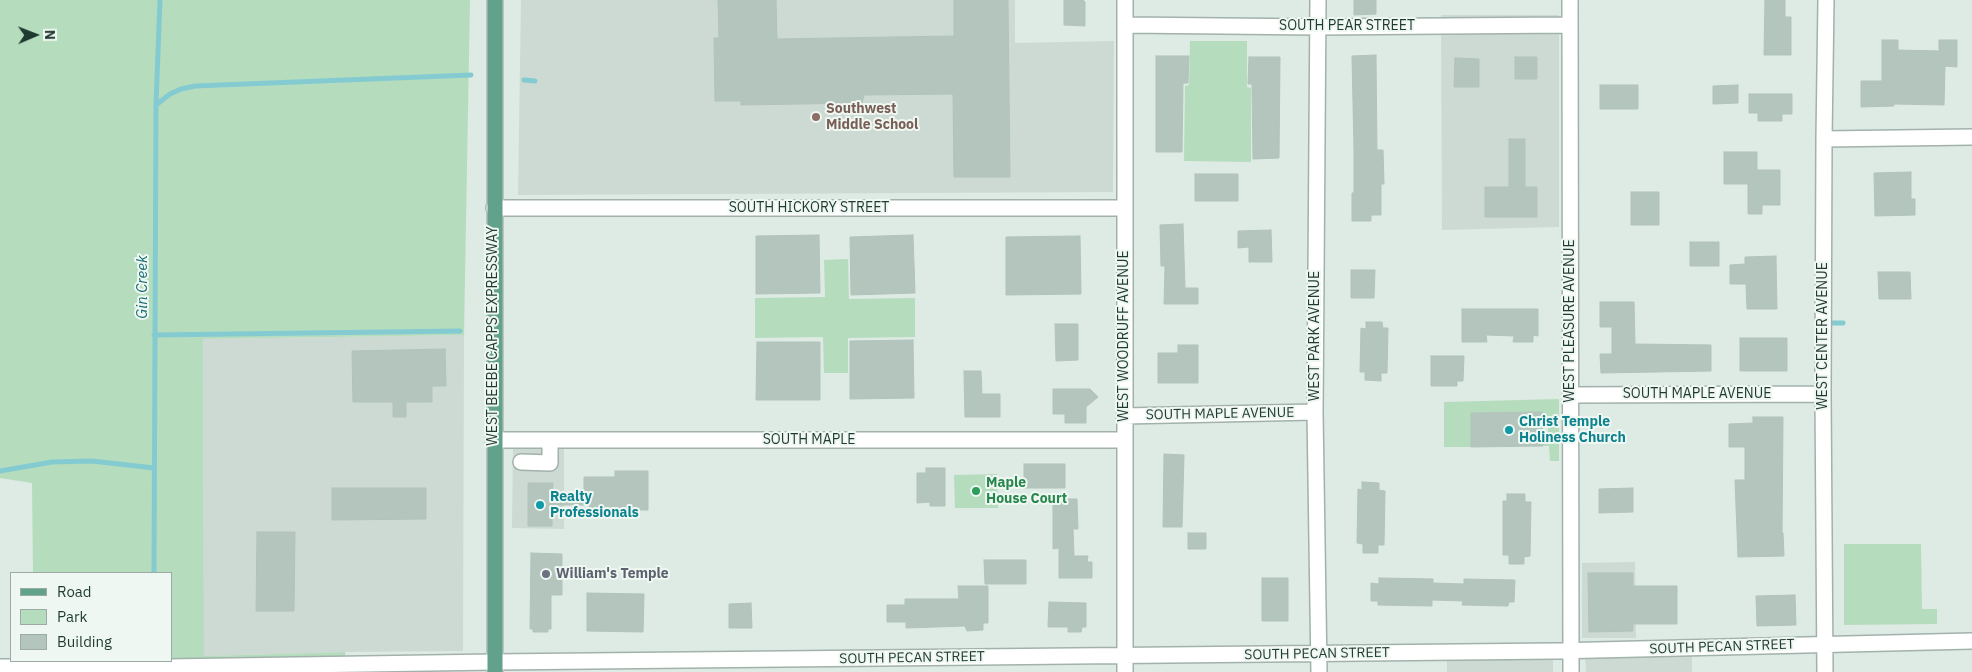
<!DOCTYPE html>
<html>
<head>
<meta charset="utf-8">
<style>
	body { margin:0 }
	#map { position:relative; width:1972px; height:672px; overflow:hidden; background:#deeae4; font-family:"IBM Plex Sans",sans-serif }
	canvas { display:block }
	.legend { position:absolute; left:10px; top:572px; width:162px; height:90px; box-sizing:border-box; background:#eff7f2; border:1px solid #9caba5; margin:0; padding:6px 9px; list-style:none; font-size:15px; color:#1f3a31 }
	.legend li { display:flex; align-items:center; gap:10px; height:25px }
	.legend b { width:25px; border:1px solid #9caba5 }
	.north { position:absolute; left:10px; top:10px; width:50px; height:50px; -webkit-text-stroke:4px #eff7f2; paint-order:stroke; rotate:89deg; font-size:14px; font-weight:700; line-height:20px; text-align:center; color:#1f3a31 }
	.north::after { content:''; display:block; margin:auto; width:18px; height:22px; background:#1f3a31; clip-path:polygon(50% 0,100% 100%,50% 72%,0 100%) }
</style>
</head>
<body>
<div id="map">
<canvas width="1972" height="672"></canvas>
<ul class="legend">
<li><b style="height:6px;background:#62a18c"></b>Road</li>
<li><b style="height:14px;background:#b6dcbe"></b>Park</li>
<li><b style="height:14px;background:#b4c5bd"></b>Building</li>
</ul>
<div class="north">N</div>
</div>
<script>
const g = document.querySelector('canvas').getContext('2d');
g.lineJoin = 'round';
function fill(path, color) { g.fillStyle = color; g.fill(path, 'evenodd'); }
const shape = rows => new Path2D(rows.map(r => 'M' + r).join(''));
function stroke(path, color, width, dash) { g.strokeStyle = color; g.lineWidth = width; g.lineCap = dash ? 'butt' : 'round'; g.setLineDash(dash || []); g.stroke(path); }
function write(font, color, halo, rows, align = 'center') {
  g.font = font + ' "IBM Plex Sans",sans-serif'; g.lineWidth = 4; g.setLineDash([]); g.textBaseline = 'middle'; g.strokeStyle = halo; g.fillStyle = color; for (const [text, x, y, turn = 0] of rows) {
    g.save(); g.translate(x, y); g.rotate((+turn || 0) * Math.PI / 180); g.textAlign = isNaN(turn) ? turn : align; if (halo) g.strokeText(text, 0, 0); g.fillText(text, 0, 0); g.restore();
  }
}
fill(shape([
	[521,0,1015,0,1015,43,1114,41,1113,192,518,195],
	[1441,15,1559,15,1559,227,1442,230],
	[464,335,463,651,345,652,204,656,203,339],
	[513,449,564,449,564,529,512,528],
	[1635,562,1636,638,1582,638,1582,563],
	[1692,651,1692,672,1586,672,1585,653],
	[1553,657,1553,672,1447,672,1447,658]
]), '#cddad3');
fill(shape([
	[0,0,470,0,464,335,203,339,204,656,345,652,346,672,145,672,171,661,171,573,33,573,32,483,0,478],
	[1190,41,1247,41,1247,87,1251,88,1251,162,1184,161,1185,86,1189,85],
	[848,259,849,299,915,298,915,337,848,338,848,373,824,373,823,337,755,338,755,298,825,297,824,260],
	[1559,399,1559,461,1550,461,1549,446,1543,446,1542,434,1548,434,1548,427,1542,427,1542,412,1471,413,1471,447,1444,447,1444,402],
	[997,474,998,508,955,508,954,475],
	[1844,544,1921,544,1922,609,1937,609,1937,624,1844,625]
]), '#b6dcbe');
stroke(shape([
	[524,80,535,81],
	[156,105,170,94,181,89,195,86,471,75],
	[1833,323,1843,323],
	[154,335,460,331],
	[0,471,52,462,92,461,154,468],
	[154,573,156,105,160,0]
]), '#84cbd1', 5);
const building = shape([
	[718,0,776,0,777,39,954,36,954,0,1008,0,1010,177,954,177,953,94,864,95,862,103,741,105,741,101,715,101,714,38,719,38,718,0],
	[1064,0,1083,0,1085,2,1085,26,1064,25,1064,0],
	[1354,0,1376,0,1376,14,1354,15,1354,0],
	[1765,0,1785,0,1785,17,1791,17,1791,55,1764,55,1765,0],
	[1882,40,1898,40,1898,50,1939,51,1939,40,1957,40,1957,67,1945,66,1944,105,1894,104,1894,106,1861,107,1861,81,1882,81,1882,40],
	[1376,55,1377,150,1383,150,1384,184,1381,184,1381,215,1371,215,1371,221,1352,221,1352,193,1354,193,1354,150,1352,56,1376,55],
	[1156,56,1189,56,1188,83,1183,83,1182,152,1156,152,1156,56],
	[1249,57,1280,57,1279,158,1253,159,1252,84,1248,84,1249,57],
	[1515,57,1537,57,1537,79,1515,79,1515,57],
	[1455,58,1479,59,1479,87,1454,87,1455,58],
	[1600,85,1638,85,1638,109,1600,109,1600,85],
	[1738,85,1738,103,1713,104,1713,86,1738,85],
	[1749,94,1792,94,1792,114,1782,114,1782,121,1758,121,1758,113,1749,113,1749,94],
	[1509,139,1525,139,1525,187,1537,187,1537,217,1485,217,1485,187,1509,187,1509,139],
	[1724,152,1757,152,1757,170,1780,170,1780,205,1762,205,1762,214,1748,214,1748,184,1724,184,1724,152],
	[1911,172,1911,199,1915,199,1915,215,1875,216,1874,173,1911,172],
	[1195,174,1238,174,1238,201,1195,201,1195,174],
	[1631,192,1659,192,1659,225,1631,225,1631,192],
	[1183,224,1185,288,1198,288,1198,304,1164,304,1165,266,1161,266,1160,225,1183,224],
	[1271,230,1272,262,1249,262,1249,247,1238,248,1238,231,1271,230],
	[819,235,820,293,756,294,756,236,819,235],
	[913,235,915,293,851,295,850,237,913,235],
	[1080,236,1081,294,1006,295,1006,237,1080,236],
	[1690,242,1719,242,1719,266,1690,266,1690,242],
	[1776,256,1777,309,1747,309,1746,284,1730,284,1730,265,1745,264,1745,257,1776,256],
	[1351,270,1375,270,1374,298,1351,298,1351,270],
	[1878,272,1910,272,1911,299,1879,299,1878,272],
	[1600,302,1634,302,1635,344,1711,345,1711,371,1601,373,1600,354,1612,354,1612,327,1600,327,1600,302],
	[1462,309,1538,309,1538,336,1533,335,1533,342,1513,342,1514,336,1486,335,1487,342,1462,342,1462,309],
	[1366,322,1382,322,1383,328,1388,328,1387,373,1381,373,1381,381,1365,380,1365,372,1360,372,1361,328,1366,329,1366,322],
	[1055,324,1078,324,1078,360,1056,361,1055,324],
	[1740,338,1787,338,1787,371,1740,371,1740,338],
	[913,340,914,398,850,399,850,341,913,340],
	[757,342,820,342,820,400,756,400,757,342],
	[1178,345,1198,345,1198,383,1158,383,1158,353,1178,353,1178,345],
	[445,349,446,386,432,386,432,402,406,402,406,417,393,417,393,402,353,402,352,351,445,349],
	[1431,356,1464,356,1463,381,1457,381,1457,386,1431,386,1431,356],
	[964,371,981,371,982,394,1000,394,1000,417,965,417,964,371],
	[1053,389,1090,389,1098,397,1086,407,1086,423,1065,423,1065,414,1053,414,1053,389],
	[1542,412,1543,446,1471,447,1471,413,1542,412],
	[1753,417,1783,417,1782,533,1783,533,1784,556,1738,557,1735,480,1745,480,1745,447,1729,447,1729,424,1753,423,1753,417],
	[1164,454,1184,455,1182,527,1163,527,1164,454],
	[1024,464,1065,464,1065,488,1024,488,1024,464],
	[926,468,945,468,945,506,930,506,930,502,917,503,917,473,926,473,926,468],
	[615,471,648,471,648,510,589,510,589,505,552,505,552,526,528,526,528,483,553,483,552,493,584,493,584,477,615,477,615,471],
	[1362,482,1379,483,1379,490,1385,491,1384,545,1378,545,1378,553,1363,553,1363,544,1357,543,1358,489,1362,490,1362,482],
	[332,488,426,488,426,519,332,520,332,488],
	[1633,488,1633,512,1599,513,1599,489,1633,488],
	[1507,494,1525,494,1525,502,1531,502,1530,556,1524,557,1524,564,1509,564,1509,555,1503,555,1503,501,1507,501,1507,494],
	[1053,499,1077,499,1078,529,1073,529,1074,556,1088,556,1087,562,1092,562,1092,578,1059,578,1059,548,1053,549,1053,499],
	[257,532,295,532,294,611,256,611,257,532],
	[1188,533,1206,533,1206,549,1188,549,1188,533],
	[531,553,562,554,562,595,551,595,551,629,548,629,548,632,533,632,533,629,530,629,531,553],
	[984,560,1026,560,1026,584,985,584,984,560],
	[1588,573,1633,573,1633,586,1677,586,1677,624,1633,624,1633,631,1589,632,1588,573],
	[1262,578,1288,578,1288,621,1262,621,1262,578],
	[1379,578,1433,579,1433,583,1464,584,1464,579,1515,580,1514,602,1509,602,1508,606,1462,605,1463,601,1432,600,1432,606,1378,605,1378,601,1371,601,1371,583,1379,584,1379,578],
	[958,586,988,586,988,623,983,623,983,630,967,631,965,626,906,628,906,622,887,622,887,605,905,605,905,599,959,599,958,586],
	[587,593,644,594,643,632,587,631,587,593],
	[1795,595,1796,625,1757,626,1756,596,1795,595],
	[1049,602,1086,603,1086,627,1082,627,1081,632,1068,632,1068,627,1048,627,1049,602],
	[751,603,752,628,729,628,729,604,751,603]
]);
fill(building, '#b4c5bd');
stroke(building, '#b1c4ba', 1);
const minor = shape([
	[1318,0,1315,412,1319,672],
	[1570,0,1571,672],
	[1125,25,1318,27,1570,25],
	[1824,139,1972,137],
	[494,208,1124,208],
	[1571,395,1823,394],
	[1124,416,1315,412],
	[493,440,1124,440],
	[521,462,550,463,550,440],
	[0,667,167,667,494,662,1555,651,1972,641],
	[1125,672,1125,0],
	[1825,672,1823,394,1824,139,1826,0]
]);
const major = shape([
	[495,672,495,0]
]);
stroke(minor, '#a1b2ab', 18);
stroke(major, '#bcc4c1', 18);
stroke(minor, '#fff', 15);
stroke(major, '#62a18c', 15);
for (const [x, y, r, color] of [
	[816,117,5,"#8d6e63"],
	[1509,430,5,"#0f9aa8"],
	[976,491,5,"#2e9e5b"],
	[540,505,5,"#0f9aa8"],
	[546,574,5,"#6b7280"]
]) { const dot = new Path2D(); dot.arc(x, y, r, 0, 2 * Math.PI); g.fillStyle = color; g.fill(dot); stroke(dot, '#eff7f2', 2); }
write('14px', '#1f3a31', '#eff7f2', [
	["SOUTH PEAR STREET",1347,26],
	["SOUTH HICKORY STREET",809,208],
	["WEST PLEASURE AVENUE",1570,321,-90],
	["WEST BEEBE CAPPS EXPRESSWAY",493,336,-90],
	["WEST WOODRUFF AVENUE",1124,336,-90],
	["WEST PARK AVENUE",1315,336,-90],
	["WEST CENTER AVENUE",1823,336,-90],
	["SOUTH MAPLE AVENUE",1697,394],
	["SOUTH MAPLE AVENUE",1220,414,-1],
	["SOUTH MAPLE",809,440],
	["SOUTH PECAN STREET",1722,647,-2],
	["SOUTH PECAN STREET",1317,654,-1],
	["SOUTH PECAN STREET",912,658,-1]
]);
write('bold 14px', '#785e54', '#eff7f2', [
	["Southwest",826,109],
	["Middle School",826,125]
], 'left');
write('bold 14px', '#0d838f', '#eff7f2', [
	["Christ Temple",1519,422],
	["Holiness Church",1519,438],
	["Realty",550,497],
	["Professionals",550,513]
], 'left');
write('bold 14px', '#27864d', '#eff7f2', [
	["Maple",986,483],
	["House Court",986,499]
], 'left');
write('bold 14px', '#5b616d', '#eff7f2', [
	["William's Temple",556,574]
], 'left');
write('italic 15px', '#196e77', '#eff7f2', [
	["Gin Creek",143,287,-90]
]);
</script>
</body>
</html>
